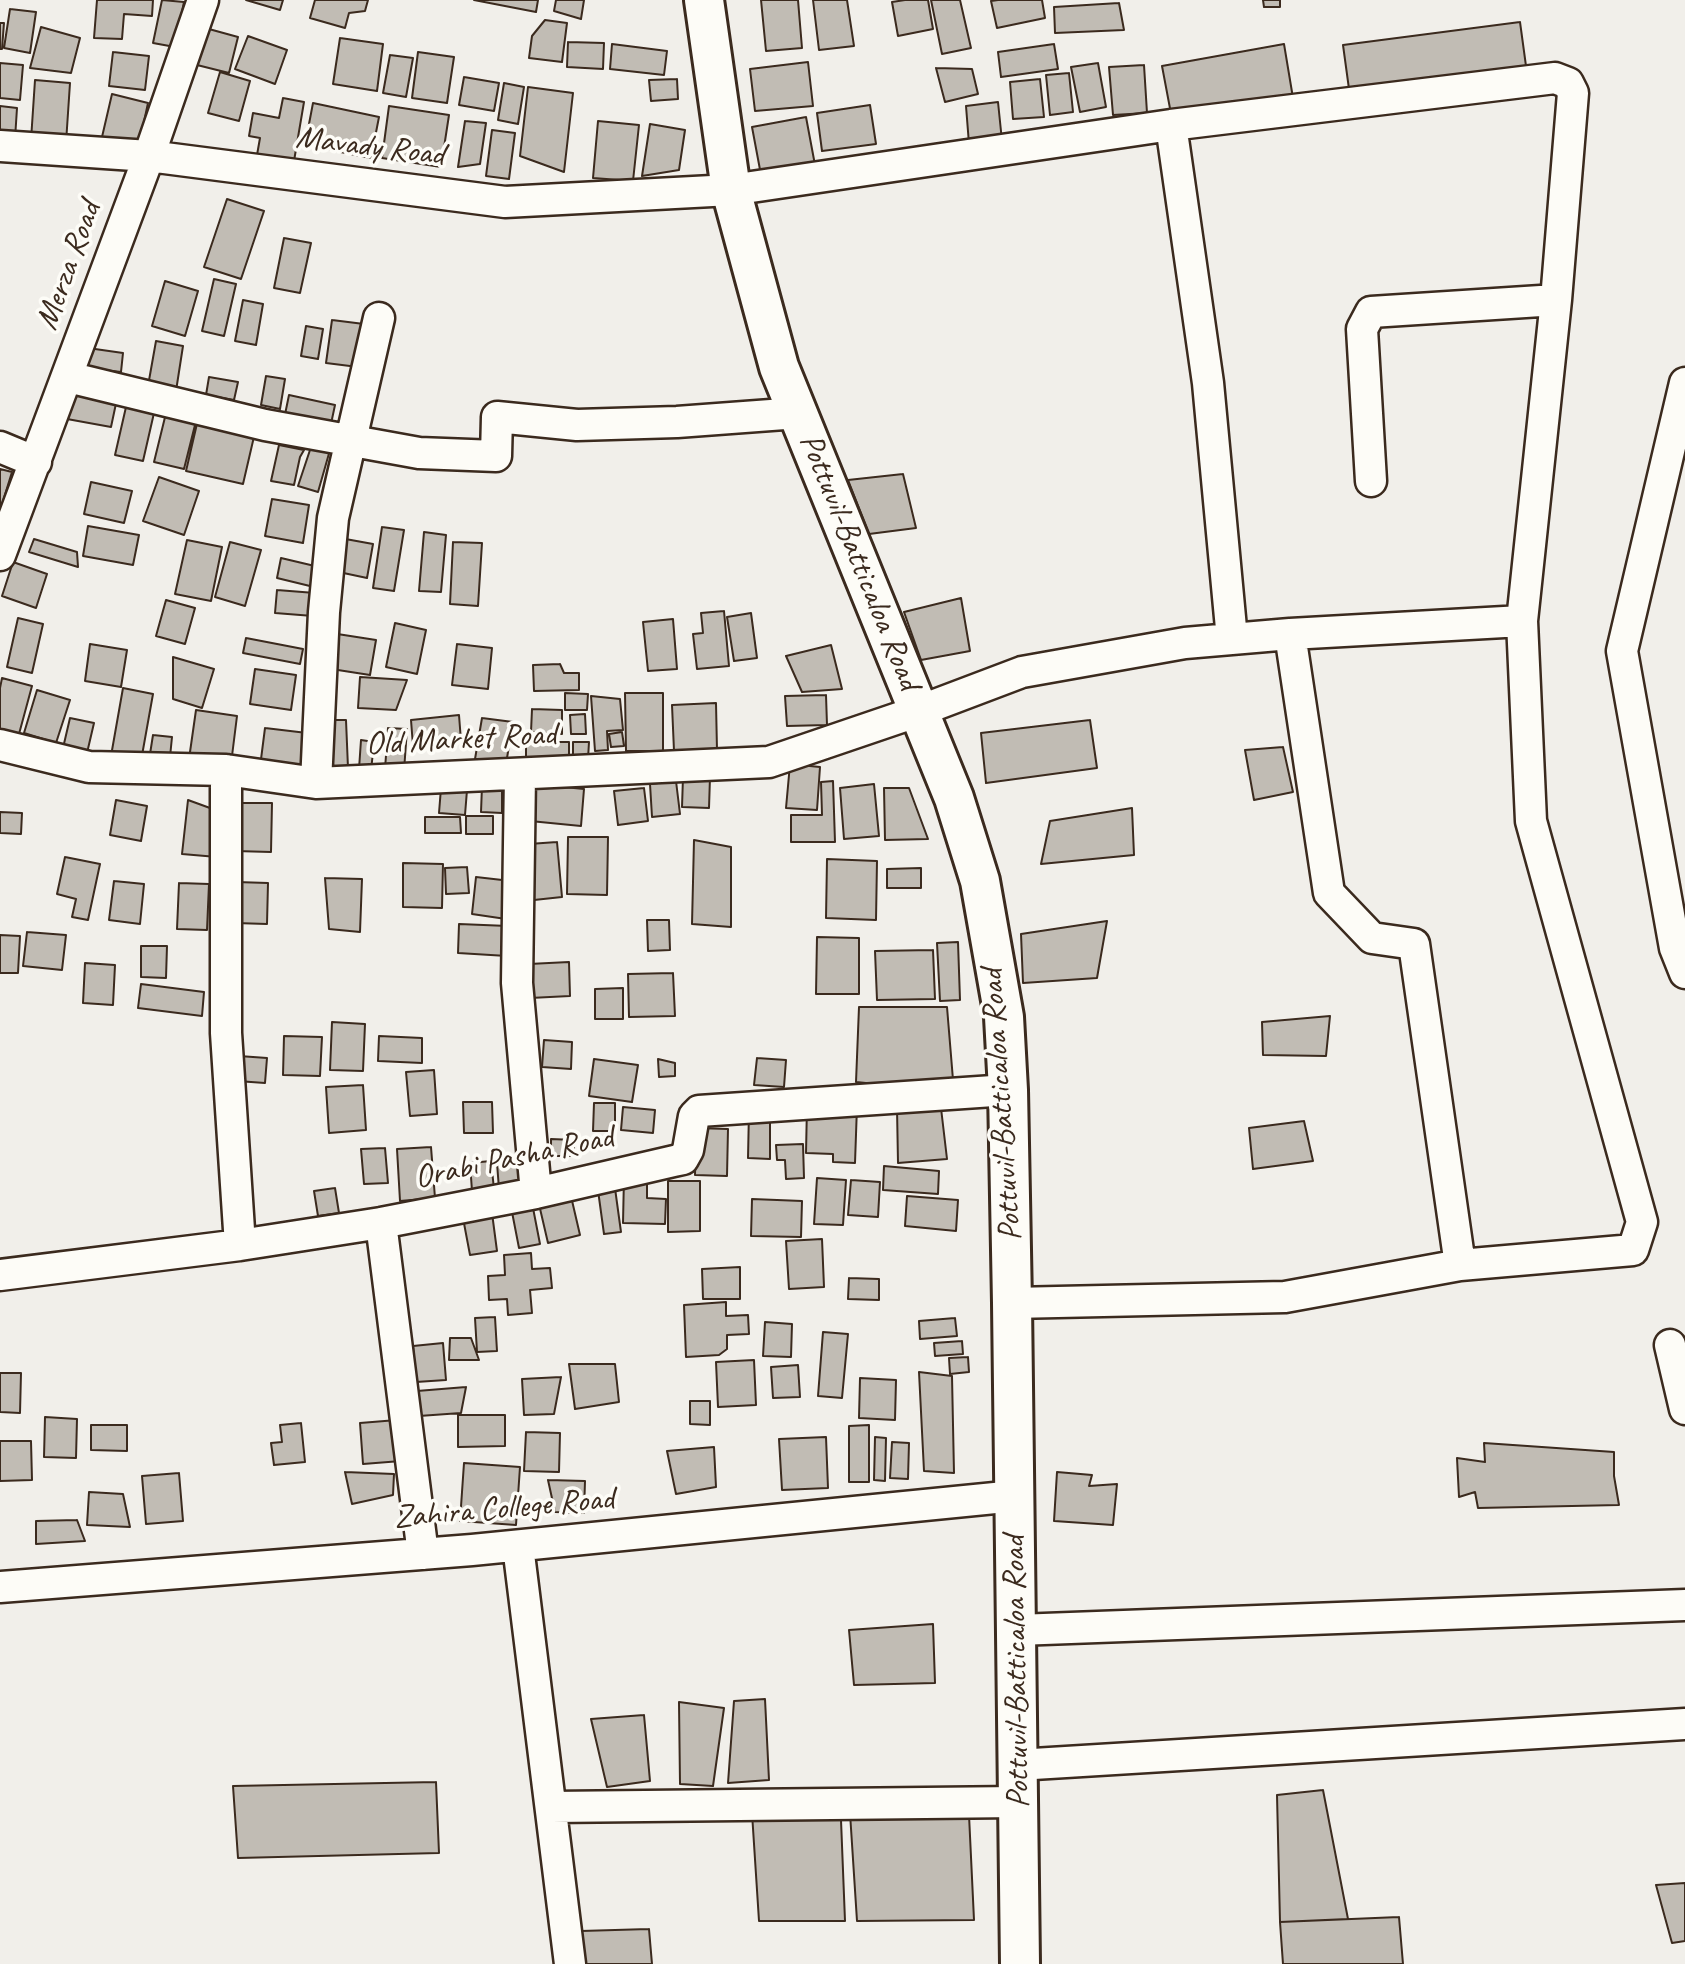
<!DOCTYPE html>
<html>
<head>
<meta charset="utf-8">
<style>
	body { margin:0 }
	canvas { display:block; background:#f1efea }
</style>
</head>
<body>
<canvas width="1685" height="1964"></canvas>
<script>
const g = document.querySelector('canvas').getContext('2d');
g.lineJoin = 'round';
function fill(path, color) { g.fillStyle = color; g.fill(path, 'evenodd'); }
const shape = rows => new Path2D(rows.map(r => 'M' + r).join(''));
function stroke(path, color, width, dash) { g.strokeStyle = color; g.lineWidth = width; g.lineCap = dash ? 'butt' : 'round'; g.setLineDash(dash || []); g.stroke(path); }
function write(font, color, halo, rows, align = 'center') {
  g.font = font + ' Caveat,sans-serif'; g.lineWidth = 7; g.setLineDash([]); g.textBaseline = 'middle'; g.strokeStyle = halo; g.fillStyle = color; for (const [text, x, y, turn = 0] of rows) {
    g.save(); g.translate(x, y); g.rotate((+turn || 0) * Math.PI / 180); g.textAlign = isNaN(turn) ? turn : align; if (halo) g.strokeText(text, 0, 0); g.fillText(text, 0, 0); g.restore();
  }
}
const building = shape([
	[97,0,153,0,152,16,124,14,122,39,94,38,97,0],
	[162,0,184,2,175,47,153,43,162,0],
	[246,0,283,0,280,10,246,0],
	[315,0,368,0,365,11,349,13,345,28,310,18,315,0],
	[474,0,538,0,536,12,474,0],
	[556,0,584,0,581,19,554,11,556,0],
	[761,0,798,0,802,48,766,51,761,0],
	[813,0,847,0,854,46,819,50,813,0],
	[905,0,928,0,933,29,898,36,892,2,905,0],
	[931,0,960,0,971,48,942,54,931,0],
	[998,0,1042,0,1045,18,997,28,991,1,998,0],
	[1263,0,1280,0,1280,7,1264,7,1263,0],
	[1119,3,1124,30,1055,33,1054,7,1119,3],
	[10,9,36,12,30,53,4,48,10,9],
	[545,20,567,23,562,62,529,58,532,36,545,20],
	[1520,22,1526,66,1349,89,1343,45,1520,22],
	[0,23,4,23,2,49,0,49,0,23],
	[198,26,238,37,229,73,189,63,198,26],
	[41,27,80,38,71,73,30,68,41,27],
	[248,36,287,50,275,84,235,69,248,36],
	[340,38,383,44,377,91,333,84,340,38],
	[568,42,604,43,603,69,567,67,568,42],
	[612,44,667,51,664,75,610,69,612,44],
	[1054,44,1058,69,1001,77,998,52,1054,44],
	[1284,44,1293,98,1172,119,1162,66,1284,44],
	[113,52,149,56,145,90,109,86,113,52],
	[418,52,454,57,447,103,412,98,418,52],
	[390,55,413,58,406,97,383,93,390,55],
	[808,62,813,106,755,111,750,69,808,62],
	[0,63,23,65,20,100,0,98,0,63],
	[1098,63,1106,107,1080,112,1071,67,1098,63],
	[1144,65,1147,113,1113,115,1109,67,1144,65],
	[936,68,972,69,978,94,945,102,936,68],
	[220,72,250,81,239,121,208,113,220,72],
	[1069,73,1073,112,1050,115,1046,75,1069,73],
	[464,77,499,83,494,111,459,105,464,77],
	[677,79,678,99,651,101,649,80,677,79],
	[1040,79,1044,117,1013,119,1010,82,1040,79],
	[35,80,70,83,66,143,31,140,35,80],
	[504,83,524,87,518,124,498,120,504,83],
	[528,87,573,93,564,172,520,156,528,87],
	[112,94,148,103,139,145,102,137,112,94],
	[283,98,304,102,294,161,257,155,260,138,249,136,253,113,279,118,283,98],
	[998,102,1002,141,969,144,966,106,998,102],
	[313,103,379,117,371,158,305,145,313,103],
	[870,105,876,144,822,151,817,113,870,105],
	[0,106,17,108,15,139,0,137,0,106],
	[389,106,449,115,441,167,382,158,389,106],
	[806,117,815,165,761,175,752,127,806,117],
	[465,121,486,123,480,164,458,167,465,121],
	[598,121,639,125,633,181,593,178,598,121],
	[650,124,685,130,679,170,642,176,650,124],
	[492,130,515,133,509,179,486,176,492,130],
	[227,199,264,211,241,279,204,267,227,199],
	[284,238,311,243,300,293,274,288,284,238],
	[214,279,236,284,224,336,202,331,214,279],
	[165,281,198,291,185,336,152,326,165,281],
	[243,300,263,304,256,345,235,341,243,300],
	[332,320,364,324,358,367,326,363,332,320],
	[306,326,323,329,318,359,301,356,306,326],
	[156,341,183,346,176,391,148,386,156,341],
	[88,348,123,353,121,372,86,368,88,348],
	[266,376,285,379,280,409,261,405,266,376],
	[209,377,238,382,234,400,206,395,209,377],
	[73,385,118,394,111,427,67,419,73,385],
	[289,395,335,405,328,438,282,429,289,395],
	[126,407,154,413,143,461,115,455,126,407],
	[167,409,197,417,184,469,154,462,167,409],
	[199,415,256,428,243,484,186,471,199,415],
	[312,444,330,450,318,492,298,486,312,444],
	[279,445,304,450,300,457,294,485,271,481,279,445],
	[0,469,12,472,0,511,0,469],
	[903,474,916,528,869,534,848,480,903,474],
	[159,477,199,491,184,535,143,521,159,477],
	[91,482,132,491,124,523,84,514,91,482],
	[272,499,309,505,303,543,265,536,272,499],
	[88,526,139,535,133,565,83,556,88,526],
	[382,527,404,530,394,591,373,588,382,527],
	[424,532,446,535,441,592,419,591,424,532],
	[340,538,373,544,367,578,334,571,340,538],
	[34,539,77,552,78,567,29,552,34,539],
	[187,540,222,547,211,601,175,594,187,540],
	[230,542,261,550,245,606,215,597,230,542],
	[453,542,482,543,478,606,450,604,453,542],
	[281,558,319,567,314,587,277,578,281,558],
	[13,562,47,574,36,608,2,596,13,562],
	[277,590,315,593,313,616,275,613,277,590],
	[961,598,970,651,921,660,904,612,961,598],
	[166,600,195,608,185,644,156,636,166,600],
	[724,611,729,666,697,669,693,634,703,633,701,613,724,611],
	[751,613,757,658,734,661,727,617,751,613],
	[18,618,43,624,32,673,7,667,18,618],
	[673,619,677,669,648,671,643,622,673,619],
	[395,623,426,630,417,674,386,667,395,623],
	[331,633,376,640,370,675,325,668,331,633],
	[246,638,303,649,300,664,243,653,246,638],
	[90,644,127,650,121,687,85,681,90,644],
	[457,644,492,648,488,689,452,685,457,644],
	[831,645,842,689,802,692,786,656,831,645],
	[173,657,214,669,202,708,173,699,173,657],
	[560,664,564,673,579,673,579,690,534,691,533,665,560,664],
	[255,669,296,675,291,710,250,704,255,669],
	[360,677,407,680,396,710,358,708,360,677],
	[2,678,32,686,19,734,0,730,0,688,2,678],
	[123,688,153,694,141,761,111,756,123,688],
	[37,690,70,700,56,743,24,733,37,690],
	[565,693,588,694,587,710,565,710,565,693],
	[625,693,663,693,663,751,626,751,625,693],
	[826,695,827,725,787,726,785,696,826,695],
	[591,696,620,699,623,730,607,731,608,750,595,751,591,696],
	[716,703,717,750,674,751,672,705,716,703],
	[532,709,562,710,562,734,531,732,532,709],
	[196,710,237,716,231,764,189,759,196,710],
	[585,714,586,734,571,734,570,715,585,714],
	[459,715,461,741,413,746,411,720,459,715],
	[70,718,94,723,87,753,63,748,70,718],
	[482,718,513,722,506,764,475,759,482,718],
	[331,720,346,720,348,768,333,769,331,720],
	[1090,720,1097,768,986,783,981,733,1090,720],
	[265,728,307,733,301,773,260,767,265,728],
	[388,728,407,729,404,771,385,769,388,728],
	[622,732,624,746,611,747,609,734,622,732],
	[153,735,172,737,170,757,150,754,153,735],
	[361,740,374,742,371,771,359,769,361,740],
	[526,742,569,742,569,761,526,761,526,742],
	[573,742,589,742,588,759,573,759,573,742],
	[1283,747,1293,792,1254,800,1245,750,1283,747],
	[790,764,820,767,817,810,786,808,790,764],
	[683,777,710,777,709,808,682,807,683,777],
	[676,781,680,814,652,817,650,784,676,781],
	[833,781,835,842,791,842,791,815,822,815,821,782,833,781],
	[534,784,584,789,581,826,530,821,534,784],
	[874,784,879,836,844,839,840,788,874,784],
	[482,786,502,786,502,813,481,812,482,786],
	[441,788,467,790,465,815,439,813,441,788],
	[644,788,648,821,618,825,614,791,644,788],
	[884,788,909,788,928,839,885,840,884,788],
	[116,800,147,806,141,841,110,835,116,800],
	[188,800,221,812,217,857,182,854,188,800],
	[235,803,272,803,271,852,235,851,235,803],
	[1132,808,1134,855,1041,864,1050,821,1132,808],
	[0,812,22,813,21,834,0,833,0,812],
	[466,816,493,816,493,834,466,834,466,816],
	[425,817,460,817,461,833,425,833,425,817],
	[568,837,608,837,607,895,567,894,568,837],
	[694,840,731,847,731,927,692,924,694,840],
	[557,842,562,897,534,900,529,844,557,842],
	[65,857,100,864,88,920,72,917,76,899,57,894,65,857],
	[827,859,877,861,876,920,826,918,827,859],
	[403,863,443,864,442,908,403,907,403,863],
	[467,867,469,893,446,894,445,868,467,867],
	[921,868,921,888,887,888,887,869,921,868],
	[476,877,511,881,506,919,472,914,476,877],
	[325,878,362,879,360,932,329,929,325,878],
	[114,881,144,884,140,924,109,920,114,881],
	[236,882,268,883,267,924,235,923,236,882],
	[179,883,209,884,207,930,177,929,179,883],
	[647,920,669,920,670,950,648,951,647,920],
	[1107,921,1097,978,1023,983,1021,934,1107,921],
	[459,924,508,926,507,956,458,953,459,924],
	[27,932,66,935,62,970,23,966,27,932],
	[0,935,20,936,18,973,0,973,0,935],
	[817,937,859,938,859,994,816,994,817,937],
	[958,942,960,1000,940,1001,937,943,958,942],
	[141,946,167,946,166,978,141,977,141,946],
	[933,950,935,999,877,1000,875,951,933,950],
	[569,962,570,996,530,998,529,964,569,962],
	[85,963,115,965,113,1005,83,1003,85,963],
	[673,973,675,1016,629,1017,628,974,673,973],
	[141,984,204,992,202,1016,138,1008,141,984],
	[623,988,623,1019,595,1019,595,989,623,988],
	[859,1007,947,1007,954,1092,856,1082,859,1007],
	[1330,1016,1326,1056,1263,1055,1262,1022,1330,1016],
	[332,1022,365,1024,363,1071,330,1070,332,1022],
	[284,1036,322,1037,320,1076,283,1075,284,1036],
	[379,1036,422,1038,422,1063,378,1061,379,1036],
	[544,1040,572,1042,571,1069,542,1067,544,1040],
	[239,1056,267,1058,265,1083,237,1081,239,1056],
	[757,1058,786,1060,784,1087,754,1085,757,1058],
	[594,1059,638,1065,632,1102,589,1096,594,1059],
	[658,1059,675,1063,675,1076,659,1077,658,1059],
	[434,1070,437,1114,410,1116,406,1072,434,1070],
	[363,1085,366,1130,329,1133,326,1087,363,1085],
	[463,1102,492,1102,493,1133,464,1133,463,1102],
	[594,1103,615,1103,615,1131,593,1131,594,1103],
	[807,1105,857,1106,855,1163,833,1162,833,1154,806,1153,807,1105],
	[623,1107,655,1110,653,1133,621,1130,623,1107],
	[897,1108,941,1108,947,1159,898,1163,897,1108],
	[749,1110,770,1110,770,1159,748,1158,749,1110],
	[1304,1121,1313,1161,1253,1169,1249,1128,1304,1121],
	[696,1128,728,1129,727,1176,695,1175,696,1128],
	[551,1139,574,1140,574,1156,551,1156,551,1139],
	[803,1144,804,1178,786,1179,785,1160,777,1160,776,1145,803,1144],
	[431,1147,435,1198,400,1201,397,1149,431,1147],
	[385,1148,388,1183,364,1184,361,1149,385,1148],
	[491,1161,494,1189,472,1191,470,1163,491,1161],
	[518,1162,520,1187,499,1189,497,1163,518,1162],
	[884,1166,939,1171,938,1194,883,1190,884,1166],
	[624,1176,647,1177,647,1198,666,1199,665,1224,623,1223,624,1176],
	[817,1178,846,1180,843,1225,814,1224,817,1178],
	[851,1180,880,1182,878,1217,848,1215,851,1180],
	[614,1181,621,1232,604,1234,597,1183,614,1181],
	[668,1181,700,1181,700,1231,668,1232,668,1181],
	[335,1188,339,1213,318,1216,314,1191,335,1188],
	[570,1192,580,1235,548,1243,538,1200,570,1192],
	[907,1196,958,1200,956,1231,905,1226,907,1196],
	[752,1199,802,1201,801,1237,751,1236,752,1199],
	[533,1208,540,1244,519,1248,512,1212,533,1208],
	[492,1213,497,1251,470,1255,463,1218,492,1213],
	[822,1239,824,1287,789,1289,786,1241,822,1239],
	[531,1253,532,1269,550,1268,552,1288,530,1290,532,1313,508,1315,507,1299,489,1300,488,1276,505,1275,504,1255,531,1253],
	[740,1267,740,1299,703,1299,702,1269,740,1267],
	[849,1278,879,1279,879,1300,848,1299,849,1278],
	[726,1302,726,1316,748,1315,749,1334,727,1335,727,1349,719,1355,686,1357,684,1305,726,1302],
	[495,1317,497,1351,477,1352,475,1318,495,1317],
	[955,1318,957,1336,920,1339,919,1321,955,1318],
	[765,1322,792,1324,791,1357,763,1356,765,1322],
	[823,1332,848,1334,842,1398,818,1396,823,1332],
	[450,1338,471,1338,479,1360,449,1360,450,1338],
	[962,1341,963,1354,935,1356,934,1343,962,1341],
	[443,1343,446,1380,416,1382,413,1346,443,1343],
	[968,1357,969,1372,950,1374,949,1358,968,1357],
	[754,1360,756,1405,718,1407,716,1362,754,1360],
	[569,1364,615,1364,619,1402,575,1409,569,1364],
	[798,1365,800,1397,773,1398,771,1367,798,1365],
	[919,1372,952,1376,954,1473,924,1471,919,1372],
	[0,1373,21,1373,20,1413,0,1412,0,1373],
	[561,1377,554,1414,524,1415,522,1379,561,1377],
	[860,1378,896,1380,895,1420,859,1418,860,1378],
	[466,1387,461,1413,419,1416,417,1391,466,1387],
	[690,1401,710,1401,710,1425,690,1424,690,1401],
	[458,1415,505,1415,505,1446,458,1447,458,1415],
	[45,1417,77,1419,76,1458,44,1457,45,1417],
	[397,1420,401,1461,363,1464,360,1423,397,1420],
	[301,1423,305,1462,274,1465,271,1443,282,1442,280,1425,301,1423],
	[91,1425,127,1425,127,1451,91,1450,91,1425],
	[869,1425,869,1482,849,1482,849,1426,869,1425],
	[526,1432,560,1433,559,1472,524,1471,526,1432],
	[826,1437,828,1488,782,1490,779,1439,826,1437],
	[875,1437,886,1438,885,1481,874,1480,875,1437],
	[0,1441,31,1441,32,1480,0,1481,0,1441],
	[892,1442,909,1443,908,1479,890,1478,892,1442],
	[1484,1443,1614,1452,1614,1476,1619,1505,1478,1508,1475,1492,1459,1497,1457,1458,1485,1462,1484,1443],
	[714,1447,716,1487,676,1494,667,1451,714,1447],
	[464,1463,520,1467,516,1525,460,1521,464,1463],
	[345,1472,394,1474,393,1495,352,1504,345,1472],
	[1057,1472,1092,1475,1089,1486,1117,1484,1113,1525,1054,1521,1057,1472],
	[179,1473,183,1521,146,1524,142,1476,179,1473],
	[548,1480,585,1481,584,1513,555,1512,548,1480],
	[89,1492,123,1494,130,1527,87,1525,89,1492],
	[77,1520,85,1541,36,1544,36,1521,77,1520],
	[933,1624,935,1683,854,1685,849,1630,933,1624],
	[765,1699,769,1780,728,1783,734,1701,765,1699],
	[679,1702,724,1708,713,1786,680,1784,679,1702],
	[644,1715,650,1781,607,1787,591,1719,644,1715],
	[436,1782,439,1853,238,1858,233,1786,436,1782],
	[1323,1790,1348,1919,1280,1922,1277,1795,1323,1790],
	[752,1813,841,1820,845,1921,759,1921,752,1813],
	[850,1813,969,1815,974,1920,857,1921,850,1813],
	[1685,1883,1685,1941,1672,1943,1656,1885,1685,1883],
	[1399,1917,1403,1964,1283,1964,1280,1922,1399,1917],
	[649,1929,652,1964,584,1964,581,1931,649,1929]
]);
fill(building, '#c1bcb4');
stroke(building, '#3b2a1e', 2);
const street = shape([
	[1171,125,1208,383,1232,639],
	[0,146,149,156,505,202,731,190,1171,125,1555,78,1568,83,1573,93,1556,300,1522,621,1531,821,1642,1222,1633,1250,1460,1265,1285,1297,1012,1303],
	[68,377,265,425,419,453,496,456,497,417,577,425,677,422,798,413],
	[1685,383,1622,651,1675,948,1685,973],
	[0,447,36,462],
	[1371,481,1362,329,1371,312,1556,300],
	[0,555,149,156,203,0],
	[1290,634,1329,893,1372,938,1414,944,1460,1265],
	[0,745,89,767,226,770,316,783,769,762,919,711,1022,672,1185,643,1290,634,1522,621],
	[226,770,226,1033,240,1245],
	[520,775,517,983,536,1193],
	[316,783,324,612,333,518,379,318],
	[381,1223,423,1554],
	[0,1275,240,1245,381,1223,536,1193,674,1161,683,1159,688,1150,694,1116,699,1111,1008,1090],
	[1670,1345,1685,1409],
	[518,1546,570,1964],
	[0,1587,472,1550,1015,1496],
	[1017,1630,1685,1605],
	[1017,1765,1685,1724],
	[552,1807,1018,1802]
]);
const highway = shape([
	[704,0,731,190,779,367,954,798,980,881,1004,1017,1008,1090,1012,1303,1020,1964]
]);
stroke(street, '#3b2a1e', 35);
stroke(highway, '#3b2a1e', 44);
stroke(street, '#fdfcf7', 30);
stroke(highway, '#fdfcf7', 38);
write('33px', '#3b2a1e', '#fdfcf7', [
	["Mavady Road",370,147,7],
	["Merza Road",69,266,-70],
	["Pottuvil-Batticaloa Road",859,562,68],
	["Old Market Road",461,740,-3],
	["Pottuvil-Batticaloa Road",1002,1105,-94],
	["Orabi Pasha Road",514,1158,-12],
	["Zahira College Road",504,1509,-5],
	["Pottuvil-Batticaloa Road",1017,1672,-91]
]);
</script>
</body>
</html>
